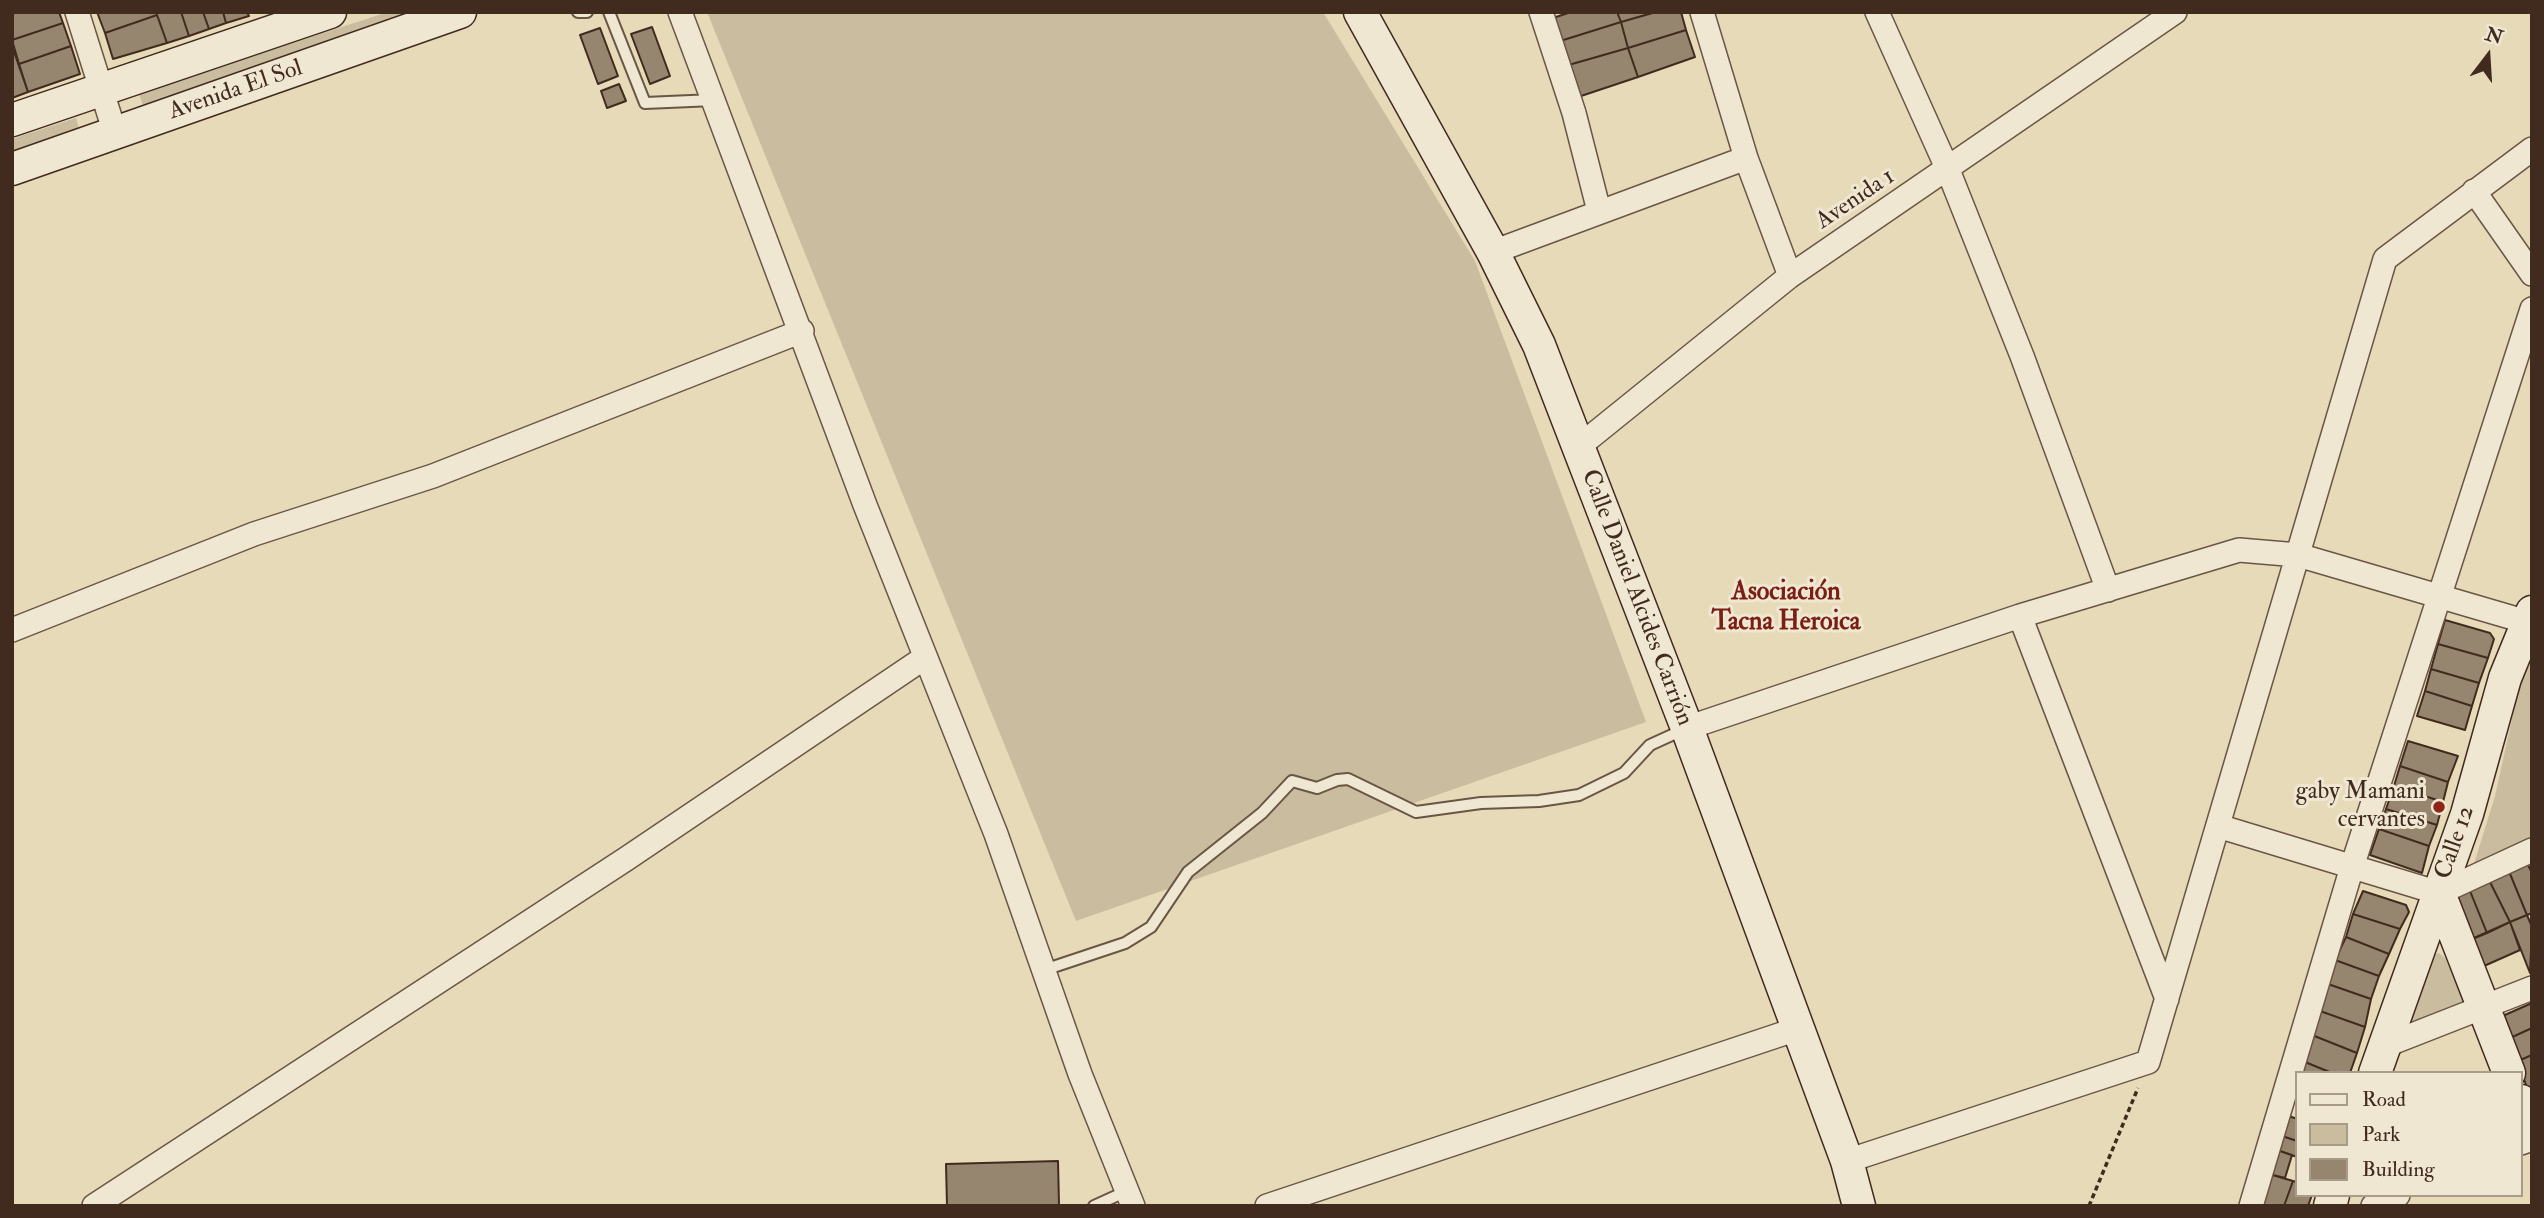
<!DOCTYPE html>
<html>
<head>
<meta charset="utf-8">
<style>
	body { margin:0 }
	#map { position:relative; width:2544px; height:1218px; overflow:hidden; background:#e6dab9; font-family:"IM FELL Double Pica",serif }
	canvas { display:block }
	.frame { position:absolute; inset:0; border:14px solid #412a1e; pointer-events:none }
	.legend { position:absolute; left:2295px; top:1071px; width:228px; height:126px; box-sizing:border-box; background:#efe7d2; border:2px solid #a99b8a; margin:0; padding:9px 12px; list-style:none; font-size:21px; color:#412a1e }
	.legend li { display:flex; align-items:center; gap:14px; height:35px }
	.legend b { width:35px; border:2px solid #a99b8a }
	.north { position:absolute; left:2453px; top:21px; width:70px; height:70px; -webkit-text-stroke:5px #efe7d2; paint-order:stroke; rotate:17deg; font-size:19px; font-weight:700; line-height:28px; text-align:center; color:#412a1e }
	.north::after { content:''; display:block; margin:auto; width:24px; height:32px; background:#412a1e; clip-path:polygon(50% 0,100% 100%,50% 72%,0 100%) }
</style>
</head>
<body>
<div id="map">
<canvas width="2544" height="1218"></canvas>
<div class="frame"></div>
<ul class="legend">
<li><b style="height:9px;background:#efe7d2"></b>Road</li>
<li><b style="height:19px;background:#cabc9f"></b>Park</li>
<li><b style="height:19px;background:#97866f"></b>Building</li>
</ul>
<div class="north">N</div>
</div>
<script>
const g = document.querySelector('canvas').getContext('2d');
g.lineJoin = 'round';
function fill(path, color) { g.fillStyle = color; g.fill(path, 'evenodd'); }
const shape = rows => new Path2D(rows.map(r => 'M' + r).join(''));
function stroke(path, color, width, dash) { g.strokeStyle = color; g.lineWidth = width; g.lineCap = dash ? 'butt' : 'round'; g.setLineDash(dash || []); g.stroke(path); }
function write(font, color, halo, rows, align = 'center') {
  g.font = font + ' "IM FELL Double Pica",serif'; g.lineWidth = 6; g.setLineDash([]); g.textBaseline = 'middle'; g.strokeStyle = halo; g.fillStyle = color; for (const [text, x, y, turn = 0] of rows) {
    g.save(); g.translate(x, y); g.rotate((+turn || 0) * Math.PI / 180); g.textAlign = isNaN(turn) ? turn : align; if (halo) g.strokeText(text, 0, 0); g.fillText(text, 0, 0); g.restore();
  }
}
fill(shape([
	[388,12,433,12,146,116,139,93],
	[707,12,1323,12,1475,261,1646,722,1076,921],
	[76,118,81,136,12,161,12,139],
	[2532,643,2532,844,2472,870,2495,796,2525,660],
	[2439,953,2445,958,2465,1004,2419,1026,2410,1024,2407,1019,2432,955]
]), '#cabc9f');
const building = shape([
	[18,12,59,12,63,23,12,40,12,14,18,12],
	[97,12,156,12,157,15,105,33,97,12],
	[156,12,181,12,189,36,167,43,156,12],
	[181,12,203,12,209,29,189,36,181,12],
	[203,12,223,12,226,23,209,29,203,12],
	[223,12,247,12,249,16,226,23,223,12],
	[1571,12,1617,12,1621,22,1557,42,1550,19,1571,12],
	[1617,12,1656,12,1621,22,1617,12],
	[1656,12,1681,12,1686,30,1628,48,1621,22,1656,12],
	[157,15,167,43,113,59,105,33,157,15],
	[1621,22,1628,48,1565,66,1557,42,1621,22],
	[63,23,71,46,19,64,12,40,63,23],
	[652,27,670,76,650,84,631,34,652,27],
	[600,28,618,76,598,84,580,35,600,28],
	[1686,30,1695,57,1638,77,1628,48,1686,30],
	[12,46,28,92,12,98,12,46],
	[71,46,80,74,28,92,19,64,71,46],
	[1628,48,1638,77,1575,98,1565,66,1628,48],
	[619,84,626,101,607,108,601,91,619,84],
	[2445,620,2490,633,2494,639,2488,658,2438,644,2445,620],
	[2438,644,2488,658,2479,683,2431,669,2438,644],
	[2431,669,2479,683,2472,706,2425,691,2431,669],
	[2425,691,2472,706,2465,730,2417,716,2425,691],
	[2408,741,2458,756,2448,782,2400,766,2408,741],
	[2400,766,2448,782,2443,802,2394,786,2400,766],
	[2394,786,2443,802,2437,825,2386,809,2394,786],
	[2386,809,2437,825,2429,846,2379,829,2386,809],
	[2379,829,2429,846,2422,873,2370,855,2379,829],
	[2526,861,2532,873,2532,913,2527,915,2508,869,2526,861],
	[2508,869,2527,915,2510,922,2488,878,2508,869],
	[2488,878,2510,922,2487,933,2468,886,2488,878],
	[2468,886,2487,933,2465,942,2451,911,2460,890,2468,886],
	[2363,891,2406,905,2409,912,2400,929,2353,914,2363,891],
	[2353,914,2400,929,2389,954,2346,937,2353,914],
	[2527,915,2532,927,2530,973,2510,922,2527,915],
	[2510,922,2520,950,2475,970,2465,942,2510,922],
	[2346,937,2389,954,2379,976,2335,960,2346,937],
	[2335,960,2379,976,2371,999,2328,984,2335,960],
	[2328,984,2371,999,2365,1027,2320,1011,2328,984],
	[2532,1003,2532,1028,2508,1039,2498,1018,2532,1003],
	[2320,1011,2365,1027,2357,1053,2312,1035,2320,1011],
	[2532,1028,2532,1055,2518,1061,2508,1039,2532,1028],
	[2312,1035,2357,1053,2350,1073,2332,1073,2305,1062,2312,1035],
	[2532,1055,2532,1086,2527,1088,2518,1061,2532,1055],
	[2305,1062,2332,1073,2302,1073,2305,1062],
	[2289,1116,2297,1119,2297,1141,2282,1136,2289,1116],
	[2282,1136,2297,1141,2297,1157,2277,1150,2282,1136],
	[2277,1150,2292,1155,2285,1178,2269,1174,2277,1150],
	[1058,1161,1059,1205,947,1206,946,1164,1058,1161],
	[2269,1174,2293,1181,2284,1206,2260,1206,2269,1174],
	[2293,1181,2297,1182,2297,1195,2312,1195,2308,1206,2284,1206,2293,1181]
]);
fill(building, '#97866f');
stroke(building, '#412a1e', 2);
const lane = shape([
	[578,12,587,12],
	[609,12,645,103,714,100],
	[1044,970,1125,943,1151,927,1188,872,1262,813,1292,781,1317,788,1337,780,1348,779,1416,812,1481,803,1539,801,1579,795,1624,773,1650,745,1685,729],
	[1094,1206,1127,1191]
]);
const street = shape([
	[77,12,115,133],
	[680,12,865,505,996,834,1080,1074,1133,1206],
	[1541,12,1574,113,1599,211],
	[1702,12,1746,158,1790,276],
	[1877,12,1948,170,2022,356,2108,590],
	[2474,191,2532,274],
	[1493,252,1746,158],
	[1577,448,1790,276,2175,12],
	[2020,616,2167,999],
	[12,630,254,534,433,476,802,331],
	[1687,728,2020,616,2239,550,2298,555,2527,622],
	[2218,826,2439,893,2532,850],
	[2384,1046,2532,988],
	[2521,1143,2532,1139],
	[1847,1161,2148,1062,2385,259,2532,149],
	[94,1206,626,859,924,658],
	[1267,1206,1797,1029],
	[2251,1206,2352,867,2532,309],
	[2373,1206,2398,1195]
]);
const secondary = shape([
	[1360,12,1493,252,1539,345,1687,728,1847,1161,1859,1206],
	[12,120,330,12],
	[12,169,460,12],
	[2439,893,2509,1073],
	[2375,1073,2467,814,2505,678,2532,612],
	[2521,1101,2532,1126],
	[2330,1206,2333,1195]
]);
stroke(lane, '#6a5645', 14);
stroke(street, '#6a5645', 26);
stroke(secondary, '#412a1e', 35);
stroke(shape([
	[2089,1206,2138,1088]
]), '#412a1e', 3.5, [5, 3.5]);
stroke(lane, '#efe7d2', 10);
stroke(street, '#efe7d2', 23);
stroke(secondary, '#efe7d2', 32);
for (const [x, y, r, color] of [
	[2439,807,7,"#8f2418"]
]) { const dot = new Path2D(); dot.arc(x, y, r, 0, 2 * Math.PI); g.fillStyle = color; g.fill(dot); stroke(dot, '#efe7d2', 2.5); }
write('24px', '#412a1e', '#efe7d2', [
	["Avenida El Sol",236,91,-19],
	["Avenida 1",1856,200,-34],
	["Calle Daniel Alcides Carrión",1636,598,69],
	["Calle 12",2456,843,-71]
]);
write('24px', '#412a1e', '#efe7d2', [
	["gaby Mamani",2425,793],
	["cervantes",2425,821]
], 'right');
write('bold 26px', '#7a1f14', '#efe7d2', [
	["Asociación",1786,593],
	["Tacna Heroica",1786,623]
]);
</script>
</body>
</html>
